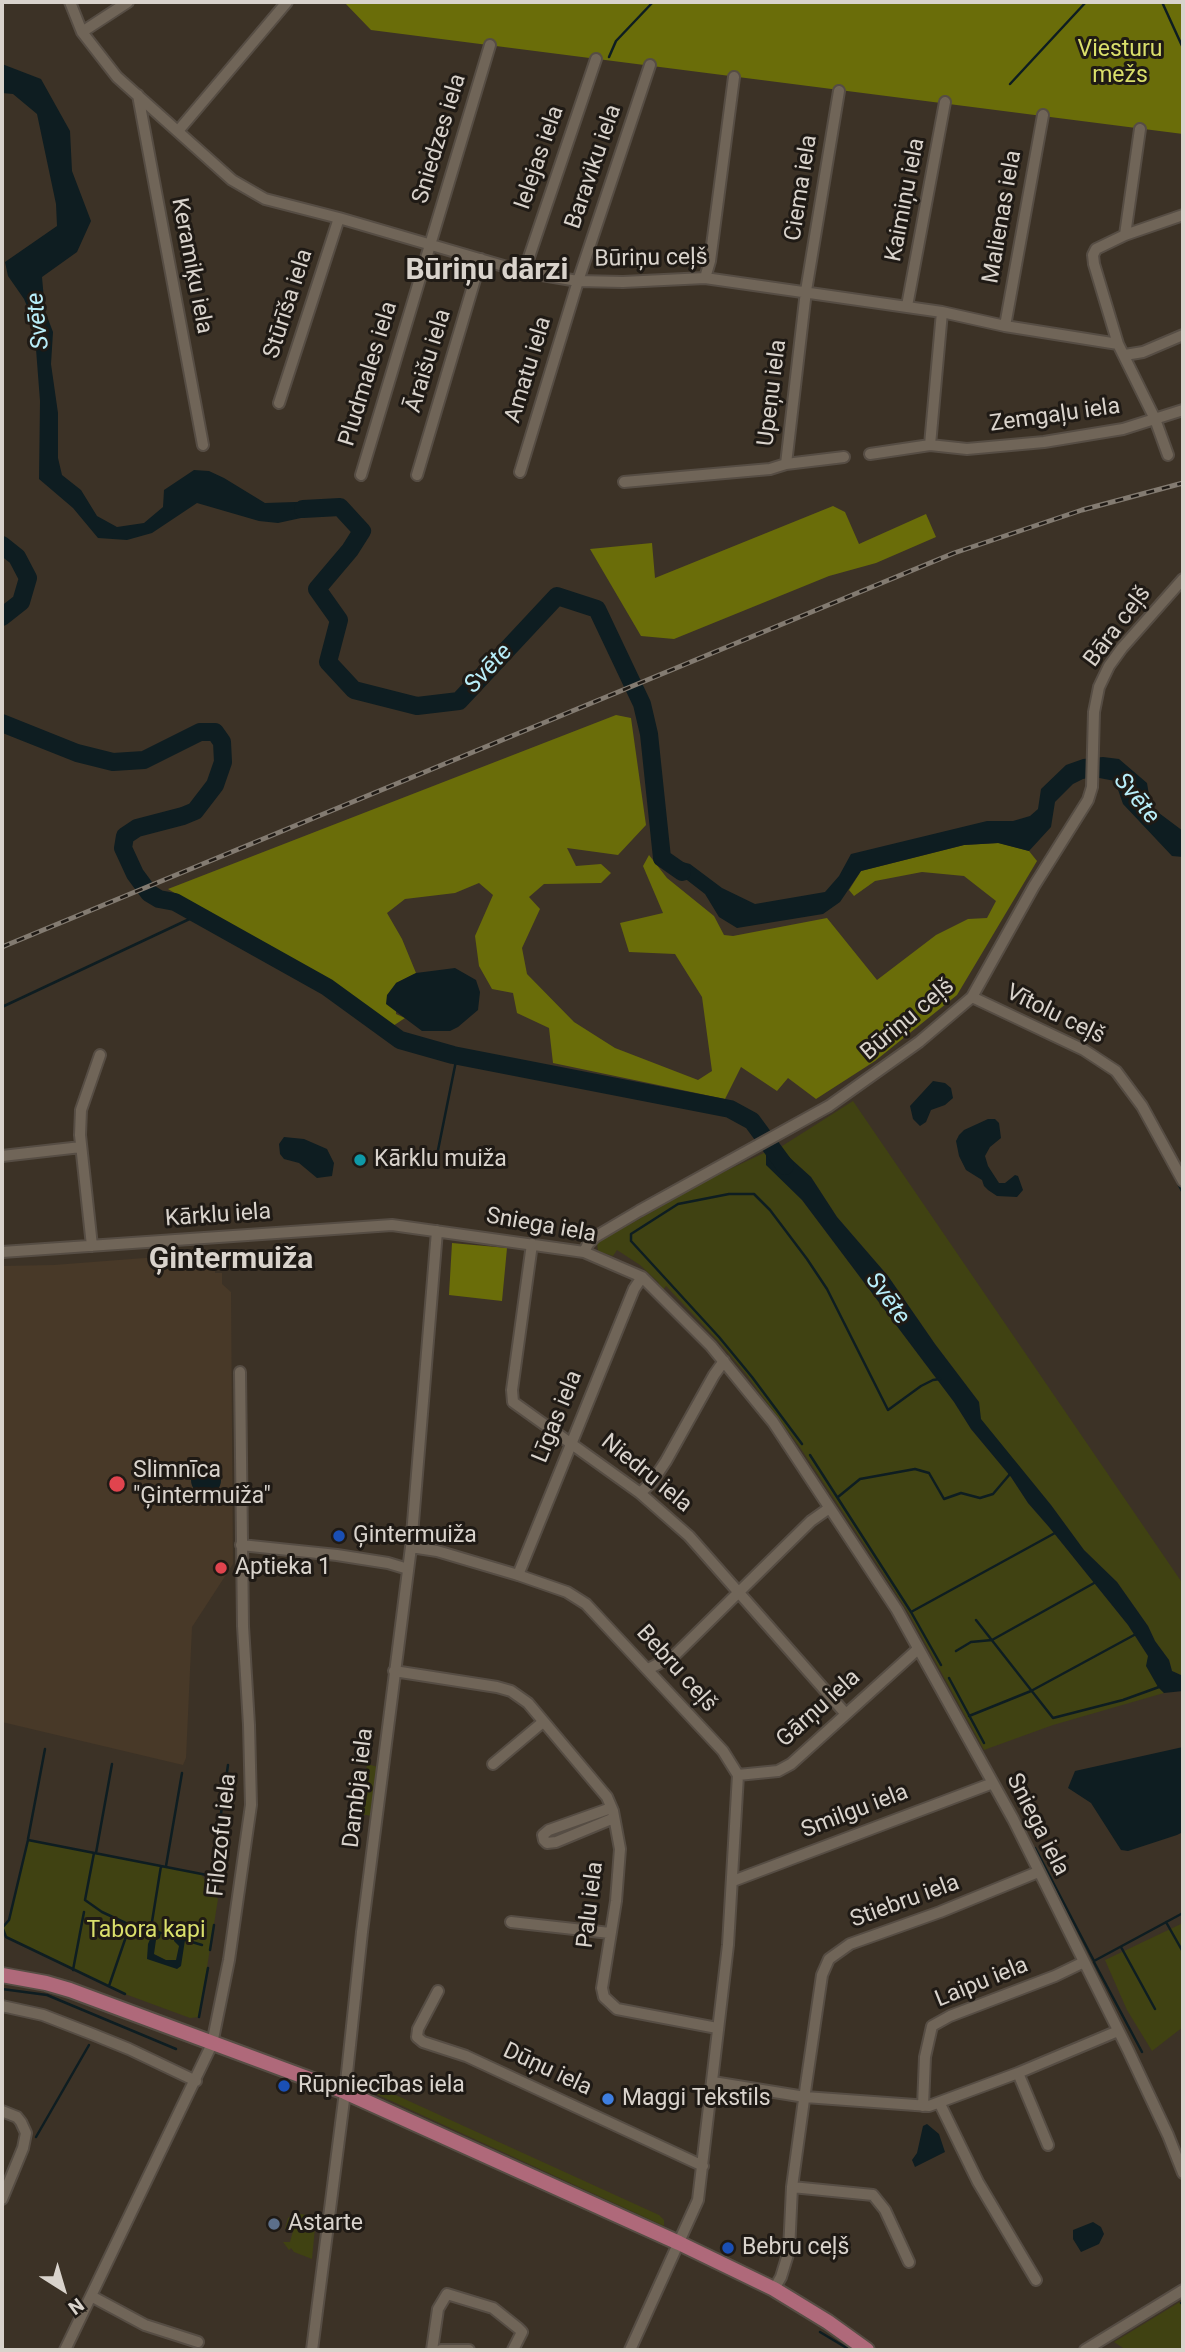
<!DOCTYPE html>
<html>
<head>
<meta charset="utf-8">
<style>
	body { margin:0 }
	#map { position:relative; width:1185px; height:2352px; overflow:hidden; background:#3c3226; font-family:Roboto,sans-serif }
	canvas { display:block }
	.frame { position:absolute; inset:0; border:4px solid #d9d3cc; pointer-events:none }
	.north { position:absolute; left:28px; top:2254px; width:70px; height:70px; -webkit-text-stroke:5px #1f1a15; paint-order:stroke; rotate:143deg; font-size:19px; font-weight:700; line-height:28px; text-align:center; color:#d9d3cc }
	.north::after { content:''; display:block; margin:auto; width:24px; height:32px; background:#d9d3cc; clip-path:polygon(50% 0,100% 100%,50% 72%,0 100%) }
</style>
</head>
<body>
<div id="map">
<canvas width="1185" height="2352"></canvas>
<div class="frame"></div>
<div class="north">N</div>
</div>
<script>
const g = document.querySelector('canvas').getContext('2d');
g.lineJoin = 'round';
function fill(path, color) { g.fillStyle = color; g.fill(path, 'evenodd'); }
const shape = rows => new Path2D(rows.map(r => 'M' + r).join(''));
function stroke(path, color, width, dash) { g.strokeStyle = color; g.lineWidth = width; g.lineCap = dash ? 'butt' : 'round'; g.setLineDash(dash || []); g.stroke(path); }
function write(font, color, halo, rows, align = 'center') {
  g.font = font + ' Roboto,sans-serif'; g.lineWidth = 6; g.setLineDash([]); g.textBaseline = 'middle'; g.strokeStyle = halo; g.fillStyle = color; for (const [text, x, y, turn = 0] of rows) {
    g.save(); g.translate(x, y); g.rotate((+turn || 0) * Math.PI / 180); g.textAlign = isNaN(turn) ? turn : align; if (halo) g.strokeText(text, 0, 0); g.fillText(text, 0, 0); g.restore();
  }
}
fill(shape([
	[209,1253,215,1254,215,1273,222,1273,222,1284,231,1292,233,1564,192,1627,186,1758,183,1765,2,1722,2,1266,54,1265]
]), '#483928');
fill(shape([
	[853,1101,1183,1584,1183,1676,1172,1671,1169,1660,1155,1641,1148,1626,1117,1582,1084,1550,1051,1505,980,1419,979,1402,935,1344,888,1276,837,1217,811,1177,779,1148],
	[766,1152,767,1165,802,1200,954,1402,971,1429,1011,1477,1028,1503,1049,1527,1128,1625,1148,1656,1158,1687,1164,1693,1053,1725,984,1750,908,1612,880,1568,799,1446,746,1374,719,1342,666,1286,663,1290,658,1285,659,1283,640,1265,617,1250,613,1256,598,1251,597,1243,601,1239,626,1224,627,1226,711,1178],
	[367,1764,378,1767,372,1816,360,1814],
	[28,1840,200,1873,218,1899,199,2017,190,2018,125,1994,6,1937,3,1929,9,1920],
	[1183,1923,1183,2027,1152,2051,1127,2010,1105,1960],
	[354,2076,659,2215,664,2220,664,2226,363,2088],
	[296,2213,316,2217,312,2259,294,2252,291,2248,289,2250,283,2242,290,2242,293,2231,285,2229,288,2218],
	[1183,2300,1183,2350,1126,2350,1114,2342]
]), '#404212');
fill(shape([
	[344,2,1183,2,1183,134,371,30],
	[833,506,845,512,859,544,926,514,936,537,876,563,829,576,674,639,641,636,590,549,652,543,655,578],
	[616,715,631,718,646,825,618,855,567,848,576,866,601,864,611,873,601,883,544,884,529,897,540,909,522,948,527,974,574,1022,615,1048,698,1080,712,1071,702,997,675,954,629,952,620,923,663,913,643,866,649,855,667,878,714,916,724,935,733,936,827,918,877,980,936,935,968,919,987,918,996,901,964,876,922,872,875,881,854,896,849,890,861,871,964,845,999,843,1029,851,1037,861,957,995,875,1061,816,1099,788,1078,777,1091,741,1067,725,1099,553,1063,549,1028,517,1013,513,993,492,989,479,966,475,936,493,895,479,883,455,893,405,899,387,913,402,939,416,973,396,983,396,1014,405,1018,393,1026,361,1004,168,889],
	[452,1243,507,1248,502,1301,449,1295]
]), '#6a6d09');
fill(shape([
	[2,64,41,79,70,131,72,171,91,221,77,252,42,277,45,311,53,332,51,364,58,413,58,458,62,475,81,490,97,516,117,527,144,523,163,507,164,490,194,470,209,471,224,478,265,503,325,501,324,513,278,523,259,521,197,503,152,533,127,540,98,538,73,508,39,479,40,401,34,323,24,299,8,276,5,262,57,226,56,204,37,114,13,94,2,93],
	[1103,757,1119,759,1147,783,1151,807,1183,831,1183,857,1172,856,1123,804,1115,781,1094,777,1083,779,1073,784,1055,802,1051,827,1029,851,998,843,964,845,861,871,840,902,823,914,737,928,719,917,705,894,665,863,664,857,690,864,722,888,755,904,825,892,839,876,851,854,987,821,1013,821,1030,816,1038,809,1041,789,1066,765,1083,759],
	[455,968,476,980,480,992,478,1010,458,1027,450,1031,422,1031,386,1004,387,995,396,983,416,973],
	[933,1081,945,1083,951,1088,953,1098,945,1105,931,1110,926,1122,920,1126,913,1119,910,1106],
	[988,1119,995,1119,999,1123,1001,1138,990,1147,985,1156,988,1166,999,1183,1005,1183,1015,1175,1018,1176,1023,1190,1017,1197,997,1196,988,1190,984,1186,982,1180,966,1170,959,1156,956,1141,959,1135,964,1130],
	[284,1137,304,1139,327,1149,334,1163,332,1176,317,1178,299,1163,284,1159,280,1154,279,1144],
	[774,1147,779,1148,811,1177,837,1217,888,1276,935,1344,979,1402,981,1419,1051,1505,1084,1550,1117,1582,1148,1626,1155,1641,1169,1660,1172,1671,1183,1676,1183,1691,1164,1693,1158,1687,1146,1666,1148,1656,1128,1625,1049,1527,1028,1503,1011,1477,971,1429,954,1402,802,1200,766,1165,766,1152],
	'191 1480a15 15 0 1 1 30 0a15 15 0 1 1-30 0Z',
	[1183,1747,1183,1832,1177,1835,1128,1851,1121,1850,1091,1803,1068,1788,1075,1771],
	[154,1930,161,1933,160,1938,156,1940,154,1954,166,1960,176,1960,179,1946,174,1941,174,1936,185,1940,181,1966,177,1969,147,1959,148,1944],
	[927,2124,939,2134,945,2152,915,2167,912,2160,917,2153,923,2126],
	[1093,2222,1101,2227,1104,2234,1099,2244,1081,2252,1073,2239,1073,2230]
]), '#0e1d21');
stroke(shape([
	[1162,2,1183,48],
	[609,57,616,41,653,2],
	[1010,84,1086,2],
	[2,1007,198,915],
	[436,1160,457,1056],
	[1169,1166,1183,1193],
	[802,1444,752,1377,719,1337,631,1241,631,1234,678,1204,729,1194,754,1194,770,1210,807,1259,827,1289,888,1410,921,1386,933,1380,940,1379],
	[810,1455,911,1612,941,1665],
	[838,1497,860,1479,915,1469,929,1473,944,1499,961,1493,980,1498,993,1494,1010,1474],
	[911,1612,1055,1533],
	[976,1620,1053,1718,1123,1700,1159,1687],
	[956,1651,971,1642,992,1640,1096,1582],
	[949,1678,984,1743],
	[969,1716,1031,1691,1136,1634],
	[28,1839,45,1749],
	[1035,1848,1094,1961,1183,1913],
	[94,1853,85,1900,102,1912,130,1925,151,1928,161,1933],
	[96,1853,112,1764],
	[166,1866,182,1773],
	[1166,1922,1183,1952],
	[2,1928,9,1920,28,1840,212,1876,228,1765],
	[151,1928,161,1866],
	[3,1929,6,1937,125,1994],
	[182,1939,202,1945],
	[1121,1947,1155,2009],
	[210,1950,214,1925],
	[1094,1962,1142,2052],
	[73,1970,84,1912],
	[109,1986,130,1925],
	[2,1989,47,1995,176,2049],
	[199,2017,208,1968],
	[36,2137,89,2045],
	[1181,2303,1183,2302],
	[820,2332,850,2350]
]), '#0e1d21', 2.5);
stroke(shape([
	[303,509,340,507,362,531,350,550,317,589,339,620,328,662,354,690,417,706,459,701,557,596,597,609,642,704,649,734,662,858,682,872],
	[2,545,17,557,28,578,21,602,2,617],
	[2,723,77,753,113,762,144,760,200,732,215,732,222,742,223,762,215,785,195,811,183,816,137,828,125,836,123,848,135,874,149,893,159,899,175,902,327,987,400,1040,453,1055,730,1109,752,1121,785,1166]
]), '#0e1d21', 18);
const minor = shape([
	[70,2,82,32,117,77,232,180,265,199,339,218,524,272,578,281,623,282,705,278,942,312,1005,326,1118,344,1155,419,1168,455],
	[82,32,128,2],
	[138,95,203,445],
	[178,131,287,2],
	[1125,235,1140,129],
	[524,272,596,59],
	[705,278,710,261,734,77],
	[907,306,945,102],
	[1005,326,1043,115],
	[1118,344,1094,264,1093,255,1096,249,1125,235,1183,215],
	[1125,355,1143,352,1183,335],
	[279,403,339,218],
	[930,445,942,312],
	[870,454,930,445,967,449,1044,442,1123,429,1183,410],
	[786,464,844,457],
	[520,472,578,281,650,65],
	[361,475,490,45],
	[417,475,481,259],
	[624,482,770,469,786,464,806,291,839,91],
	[972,997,1084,1050,1116,1071,1142,1106,1183,1181],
	[2,1156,81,1147],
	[532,1244,512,1390,513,1402,640,1493,689,1536,845,1713],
	[92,1246,80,1135,81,1110,100,1055],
	[2,1252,392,1225,584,1252,642,1277,711,1346,773,1422,897,1610,1013,1819,1128,2050,1168,2135,1183,2173],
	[584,1252,588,1244,595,1237,639,1211,829,1106,919,1042,972,997,1034,886,1088,800,1092,787,1094,712,1099,687,1109,666,1122,648,1183,579],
	[640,1493,652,1482,666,1461,714,1375,724,1361],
	[241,1545,337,1555,388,1563,408,1569],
	[411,1547,437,1551,518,1575,567,1592,586,1604,723,1751,738,1775,728,1945,698,2200,630,2350],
	[518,1575,634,1289,642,1277],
	[648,1669,674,1656,811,1521,828,1509],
	[394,1671,497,1687,511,1691,528,1703,607,1797,613,1811,620,1849,616,1901,602,1988,604,1997,617,2009,717,2028],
	[493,1764,543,1722],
	[738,1775,778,1771,791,1764,918,1649],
	[611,1808,549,1830,543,1835,544,1840,547,1843,556,1842,614,1818],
	[733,1881,993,1783],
	[511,1922,610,1933],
	[438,1991,418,2029,417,2037,423,2042,466,2056,703,2166],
	[2,2006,43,2015,92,2034,129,2049,196,2081],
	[1018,2073,1048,2145],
	[713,2082,805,2097,929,2106,1018,2073,1118,2031],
	[940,2104,978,2182,1036,2280],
	[923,2106,925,2057,932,2026,950,2016,1055,1976,1084,1962],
	[2,2111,17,2117,21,2122,26,2133,23,2148,2,2199],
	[792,2187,873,2195,885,2210,909,2262],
	[774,2289,781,2277,789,2251,792,2187,806,2085,822,1975,829,1959,850,1944,940,1912,1038,1872],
	[91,2296,145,2325,198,2342],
	[65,2350,212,2044,229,1960,251,1805,249,1725,243,1626,240,1372],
	[312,2350,345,2092,362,1932,411,1547,437,1231],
	[432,2350,438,2309,447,2294,493,2308,518,2328,522,2332,513,2350],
	[441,2350,469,2350],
	[1085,2350,1183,2290]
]);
const major = shape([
	[2,1975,46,1983,70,1990,345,2092,679,2243,774,2289,828,2322,867,2350]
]);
stroke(minor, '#564d44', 14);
stroke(major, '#564d44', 18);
stroke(minor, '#706558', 10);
stroke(major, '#af697a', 14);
const rail = shape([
	[2,947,954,553,1082,510,1183,483]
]);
stroke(rail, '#837b71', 5);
stroke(rail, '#1f1a15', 2.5, [8]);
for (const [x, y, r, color] of [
	[360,1160,7,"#0f9aa8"],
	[117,1484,9,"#e0444e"],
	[339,1536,7,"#1a4fb4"],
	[221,1568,7,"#e0444e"],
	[284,2086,7,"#1a4fb4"],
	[608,2099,7,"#3f7fe0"],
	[274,2224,7,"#5c6f8a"],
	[728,2248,7,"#1a4fb4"]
]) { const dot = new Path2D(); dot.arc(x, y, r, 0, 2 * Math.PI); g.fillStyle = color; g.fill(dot); stroke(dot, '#1f1a15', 2.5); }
write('23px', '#dadf6b', '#1f1a15', [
	["Viesturu",1120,50],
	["mežs",1120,76],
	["Tabora kapi",146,1931]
]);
write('23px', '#d9d3cc', '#1f1a15', [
	["Sniedzes iela",440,139,-73],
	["Ielejas iela",540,158,-71],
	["Baraviku iela",594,167,-71],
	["Ciema iela",802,188,-81],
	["Kaimiņu iela",906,200,-79],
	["Malienas iela",1003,217,-80],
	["Būriņu ceļš",651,259,-1],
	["Keramiķu iela",191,266,79],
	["Stūrīša iela",289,304,-72],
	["Āraišu iela",429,361,-73],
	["Amatu iela",529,370,-73],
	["Pludmales iela",369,374,-73],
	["Upeņu iela",773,393,-83],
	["Zemgaļu iela",1055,416,-8],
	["Bāra ceļš",1118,627,-53],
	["Vītolu ceļš",1055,1015,26],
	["Būriņu ceļš",908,1020,-40],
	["Kārklu iela",218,1216,-4],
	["Sniega iela",541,1226,10],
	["Līgas iela",558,1417,-68],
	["Niedru iela",646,1474,39],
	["Bebru ceļš",676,1669,48],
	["Gārņu iela",819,1709,-42],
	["Dambja iela",359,1788,-83],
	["Smilgu iela",855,1812,-21],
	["Sniega iela",1037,1825,63],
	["Filozofu iela",223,1835,-84],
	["Stiebru iela",905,1902,-20],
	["Palu iela",591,1905,-83],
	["Laipu iela",982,1983,-22],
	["Dūņu iela",547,2070,25]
]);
write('23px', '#d9d3cc', '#1f1a15', [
	["Kārklu muiža",374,1160],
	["Slimnīca",133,1471],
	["\"Ģintermuiža\"",133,1497],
	["Ģintermuiža",353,1536],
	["Aptieka 1",235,1568],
	["Rūpniecības iela",298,2086],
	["Maggi Tekstils",622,2099],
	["Astarte",288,2224],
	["Bebru ceļš",742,2248]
], 'left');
write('italic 24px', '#b8edf8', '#1f1a15', [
	["Svēte",39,321,-96],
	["Svēte",489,669,-47],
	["Svēte",1136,799,51],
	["Svēte",887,1299,54]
]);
write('bold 30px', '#d9d3cc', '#1f1a15', [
	["Būriņu dārzi",487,271],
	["Ģintermuiža",231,1260]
]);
</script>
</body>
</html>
